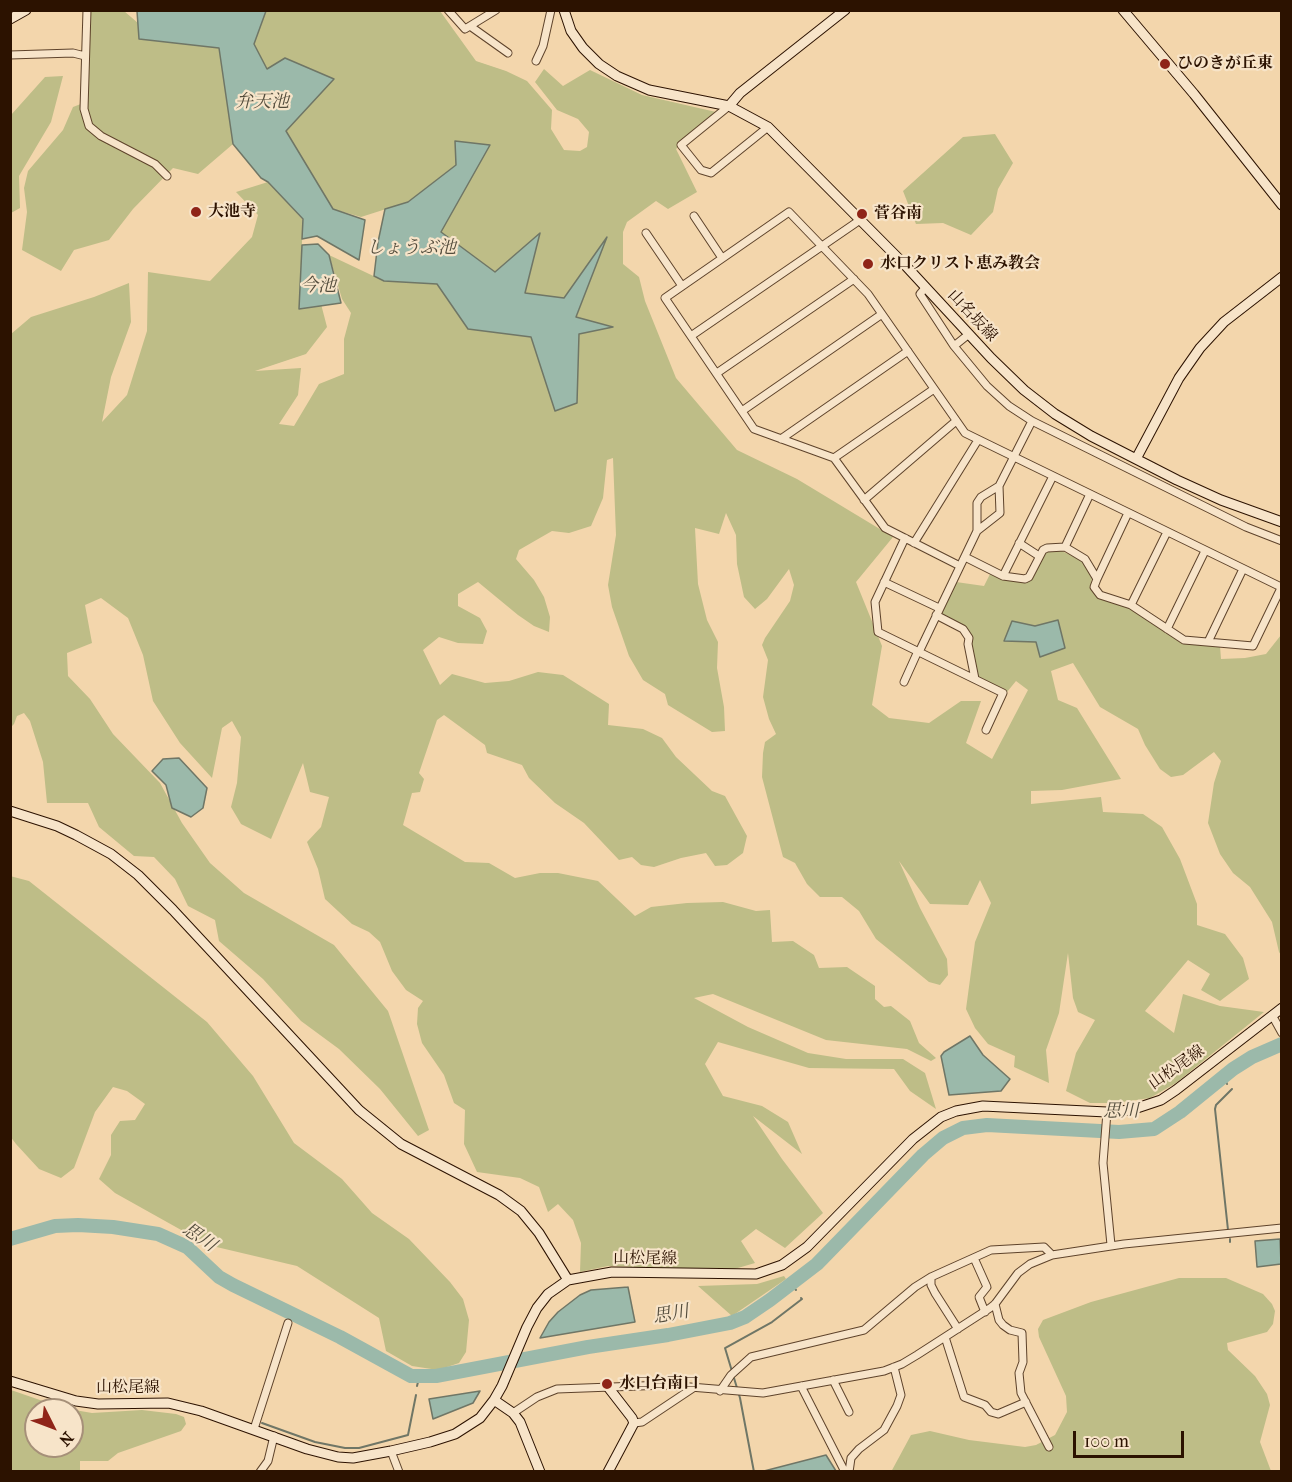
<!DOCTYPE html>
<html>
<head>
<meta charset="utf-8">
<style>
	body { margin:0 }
	#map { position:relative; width:1292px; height:1482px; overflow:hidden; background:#f3d6ac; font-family:"IM FELL French Canon",serif }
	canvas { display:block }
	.frame { position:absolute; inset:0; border:12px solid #2c1200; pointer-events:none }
	.north { position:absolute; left:24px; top:1398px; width:60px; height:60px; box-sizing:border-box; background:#f7e4c9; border:2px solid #a69079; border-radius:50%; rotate:132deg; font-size:16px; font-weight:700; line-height:24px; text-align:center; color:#2c1200 }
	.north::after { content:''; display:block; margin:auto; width:21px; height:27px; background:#8f2418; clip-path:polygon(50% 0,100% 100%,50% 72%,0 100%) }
	.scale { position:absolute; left:1073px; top:1431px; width:111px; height:27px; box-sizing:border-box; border:3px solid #2c1200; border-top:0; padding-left:8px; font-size:18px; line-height:21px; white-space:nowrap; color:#2c1200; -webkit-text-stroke:4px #f7e4c9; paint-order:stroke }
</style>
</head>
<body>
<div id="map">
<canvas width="1292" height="1482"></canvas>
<div class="frame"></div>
<div class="north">N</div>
<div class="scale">100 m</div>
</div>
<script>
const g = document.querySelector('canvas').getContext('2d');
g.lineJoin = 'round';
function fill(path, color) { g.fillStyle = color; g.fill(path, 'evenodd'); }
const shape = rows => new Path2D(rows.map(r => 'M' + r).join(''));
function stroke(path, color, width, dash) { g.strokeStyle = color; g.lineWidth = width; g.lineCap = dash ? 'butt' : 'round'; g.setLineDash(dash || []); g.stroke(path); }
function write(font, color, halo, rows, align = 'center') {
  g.font = font + ' "IM FELL French Canon","Noto Serif JP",serif'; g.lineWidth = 4.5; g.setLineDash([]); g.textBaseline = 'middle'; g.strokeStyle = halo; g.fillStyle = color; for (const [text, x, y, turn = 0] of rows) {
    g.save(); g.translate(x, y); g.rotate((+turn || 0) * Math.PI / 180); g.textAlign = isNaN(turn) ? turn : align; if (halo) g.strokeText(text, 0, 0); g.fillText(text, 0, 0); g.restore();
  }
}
fill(shape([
	[91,11,124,11,138,23,139,39,219,48,233,144,198,174,173,168,133,209,109,240,74,250,61,271,22,250,27,212,24,188,28,171,63,130,73,107,86,102],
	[266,11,440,11,476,61,506,71,527,81,552,110,551,129,564,150,580,151,587,147,589,132,578,119,557,110,535,82,544,69,563,86,590,70,642,95,716,112,676,149,697,192,668,209,656,201,627,222,623,232,623,264,639,277,645,301,676,378,737,450,797,479,893,537,856,582,882,646,872,705,889,718,929,723,961,701,981,701,966,743,992,759,1028,690,1016,681,1007,692,981,679,976,674,970,644,971,637,944,616,941,612,956,582,984,586,990,574,1003,580,1026,582,1047,551,1060,550,1082,561,1092,576,1091,589,1133,610,1183,643,1220,646,1221,659,1245,658,1266,654,1281,635,1281,955,1279,952,1272,922,1250,887,1233,873,1220,854,1208,823,1214,783,1221,761,1214,752,1183,775,1171,777,1160,769,1145,745,1138,729,1100,707,1073,663,1051,671,1058,700,1077,708,1121,779,1062,790,1031,791,1031,804,1101,797,1103,812,1143,814,1162,827,1180,859,1197,904,1197,925,1225,934,1243,958,1249,979,1220,1001,1201,990,1210,974,1188,960,1145,1011,1174,1033,1183,994,1220,1006,1264,1012,1176,1083,1150,1098,1116,1103,1090,1103,1066,1091,1076,1053,1095,1020,1078,1012,1073,998,1068,953,1059,1013,1046,1050,1049,1083,1014,1067,1015,1056,988,1044,975,1028,966,1009,975,942,991,903,980,880,968,905,930,904,899,861,920,908,947,959,948,975,940,985,929,982,876,939,859,911,842,897,820,897,807,884,795,863,783,857,762,777,763,753,765,742,776,734,769,719,763,697,768,660,762,645,765,638,790,601,794,585,789,569,767,599,755,609,744,597,737,564,736,535,726,513,719,534,695,528,698,584,707,620,718,642,717,668,724,707,725,731,712,732,668,705,665,694,643,680,629,656,612,607,608,585,616,535,613,458,607,460,603,498,591,526,569,533,552,531,519,550,516,559,534,580,544,597,550,617,549,632,534,626,518,615,478,582,458,594,458,606,480,618,487,631,483,644,458,643,439,637,423,650,440,685,452,674,485,683,509,681,538,672,563,675,609,704,608,725,643,729,662,738,676,757,712,791,725,796,747,836,743,853,727,865,715,866,706,853,681,858,654,867,641,865,632,857,619,860,584,823,555,803,529,778,522,765,487,753,485,745,444,715,437,720,419,773,424,779,420,792,412,793,403,825,465,862,489,863,515,878,540,873,558,873,598,881,635,916,651,907,687,903,723,902,756,911,770,910,772,942,793,941,814,955,819,968,847,967,875,986,875,999,884,1007,891,1006,910,1021,919,1043,936,1058,931,1061,907,1049,826,1040,713,994,694,998,748,1027,808,1053,846,1059,903,1059,925,1073,936,1109,910,1091,894,1069,809,1068,718,1042,705,1064,723,1096,762,1106,788,1122,802,1154,753,1116,782,1159,823,1213,785,1248,756,1229,741,1241,755,1263,731,1270,608,1266,580,1272,581,1243,573,1220,558,1204,548,1212,539,1187,520,1178,477,1172,464,1144,465,1110,454,1103,444,1075,422,1043,417,1024,418,1008,423,1001,406,990,392,971,380,942,369,932,352,924,325,899,318,869,307,842,321,827,329,797,310,792,303,763,271,839,241,824,231,807,237,783,241,737,232,721,222,728,212,778,180,743,153,701,143,655,128,618,101,598,85,605,92,643,67,653,68,676,90,699,113,734,160,783,182,823,210,863,244,893,334,945,388,1011,429,1130,418,1136,380,1089,339,1049,301,1021,263,979,219,941,215,920,188,906,175,879,154,857,134,856,99,827,88,803,47,803,43,762,30,721,24,713,17,716,14,724,11,727,11,334,31,317,94,297,129,283,131,322,111,377,102,422,127,395,147,331,148,272,210,281,252,237,258,215,236,192,268,182,303,220,299,309,321,304,327,327,306,354,255,371,301,368,298,395,279,424,294,426,319,384,344,374,344,339,351,313,342,299,329,255,384,281,437,284,468,329,531,337,556,411,577,403,578,334,611,326,576,318,605,240,564,299,524,293,540,234,495,272,440,232,489,145,456,142,456,165,408,202,361,217,333,209,285,131,267,69,254,44],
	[63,76,51,122,19,176,20,208,11,213,11,115,45,77],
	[995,134,1013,163,998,189,993,212,971,235,943,223,916,224,903,191,963,137],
	[10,876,29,881,207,1022,253,1076,294,1143,342,1179,372,1213,409,1239,450,1282,463,1299,469,1320,466,1352,459,1363,438,1370,412,1366,386,1351,379,1318,297,1266,208,1245,115,1193,99,1179,111,1155,111,1135,120,1121,135,1120,145,1104,127,1091,113,1087,95,1112,74,1168,61,1178,39,1169,16,1144,10,1136],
	[784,1276,786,1279,732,1316,698,1286,757,1284],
	[1179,1278,1226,1278,1263,1294,1272,1304,1275,1311,1273,1324,1267,1332,1227,1343,1228,1350,1255,1376,1267,1394,1270,1405,1260,1442,1271,1471,891,1472,911,1435,930,1431,969,1440,1025,1447,1036,1445,1055,1435,1067,1412,1066,1396,1039,1337,1038,1329,1043,1320,1091,1302],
	[11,1390,63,1408,92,1413,142,1410,176,1414,184,1417,186,1424,181,1431,118,1453,108,1461,80,1461,80,1471,11,1471],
	[36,1410,72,1410,72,1446,36,1446]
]), '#bebd87');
const water = shape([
	[137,11,266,11,254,44,267,69,285,58,334,79,286,131,333,209,365,220,359,260,317,236,302,239,303,219,268,182,261,178,233,144,219,48,139,39,137,11],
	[455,141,490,145,441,232,495,272,540,233,525,293,564,298,607,237,576,317,613,327,579,334,577,403,555,411,531,337,468,329,437,284,384,281,374,276,378,242,385,209,408,202,456,165,455,141],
	[318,244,329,255,341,303,299,309,302,245,318,244],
	[1058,620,1065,648,1040,657,1036,642,1004,641,1012,621,1035,626,1058,620],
	[179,758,207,788,203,808,191,817,172,808,166,785,152,771,163,759,179,758],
	[970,1036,983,1055,1010,1079,1001,1091,949,1095,941,1056,944,1052,970,1036],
	[1280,1239,1281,1264,1257,1267,1255,1241,1280,1239],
	[628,1287,635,1322,540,1338,549,1322,558,1312,580,1295,591,1290,628,1287],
	[480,1391,473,1403,433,1419,429,1399,480,1391],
	[826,1455,836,1471,764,1471,826,1455]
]);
fill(water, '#9bb9aa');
stroke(water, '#6f7666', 1.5);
stroke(shape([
	[1224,1076,1227,1084],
	[1228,1230,1215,1109,1216,1105,1232,1089],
	[1230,1239,1230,1242],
	[791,1284,796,1290],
	[417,1386,419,1378],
	[262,1423,315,1442,345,1448,359,1448,408,1435,416,1395],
	[754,1472,740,1398,725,1348,772,1322,802,1299,801,1298]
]), '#6f7666', 2);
stroke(shape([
	[10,1239,55,1226,78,1225,113,1227,158,1234,187,1247,219,1277,233,1285,340,1337,411,1376,436,1376,588,1347,668,1335,730,1323,745,1317,770,1300,817,1264,923,1155,943,1138,963,1128,987,1125,1119,1132,1154,1129,1180,1112,1233,1069,1252,1057,1282,1044]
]), '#9bb9aa', 14);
const street = shape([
	[87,10,84,109,89,126,101,136,155,164,167,176],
	[448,10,465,29,496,10],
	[470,26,508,53],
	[10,55,73,53,85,56],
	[536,61,543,46,551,10],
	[729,106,681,145,701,170,711,173,768,127],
	[694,216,722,258],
	[646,233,682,286],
	[925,288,920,294,954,346],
	[969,334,954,346,987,386,1009,406,1032,421,1246,527,1282,541],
	[691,336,860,220],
	[717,373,854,279],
	[742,411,882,314],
	[781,439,908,351],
	[834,458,934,389],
	[864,500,956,421],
	[977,531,1000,513,999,486],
	[905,538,875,602,878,632,1003,693,986,730],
	[914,543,978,440],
	[1019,543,1039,556],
	[1065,547,1090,494],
	[965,557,1003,576,1025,579,1029,577,1043,550,1047,548,1065,547,1085,559,1097,579,1094,587,1100,595,1131,605,1184,640,1253,646,1282,586],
	[960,566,885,528,834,458,754,429,665,298,789,212,868,294,965,433,1281,587],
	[1003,576,1053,476],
	[1097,579,1128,513],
	[884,582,939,608],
	[1131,605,1167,532],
	[936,615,963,629,969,638,968,644,975,679],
	[1167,629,1205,551],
	[1208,642,1243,569],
	[919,652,977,531,977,503,981,497,999,486,1032,421],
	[904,682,918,651],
	[1272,1015,1282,1033],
	[1107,1112,1103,1163,1111,1245],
	[974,1258,987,1287,979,1297,985,1312],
	[931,1277,931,1285,935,1293,958,1329],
	[995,1304,999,1320,1003,1325,1010,1330,1022,1333,1023,1362,1019,1373,1021,1393,1049,1447],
	[945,1337,964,1397,985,1405,991,1412,998,1414,1026,1402],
	[833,1380,849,1412],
	[801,1386,845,1472],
	[720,1391,731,1375,751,1357,864,1330,915,1287,931,1277,991,1250,1044,1247,1052,1255],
	[513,1413,537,1397,557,1389,666,1385,763,1393,884,1371,902,1364,917,1355,990,1308,995,1304,1018,1273,1030,1264,1052,1255,1124,1244,1282,1228],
	[634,1423,642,1422,693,1388],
	[254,1429,288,1323],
	[391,1451,399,1472],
	[260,1472,268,1461,274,1436],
	[849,1472,851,1458,859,1449,884,1430,897,1406,901,1395,894,1367]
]);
const secondary = shape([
	[564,10,571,31,583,48,599,64,617,76,649,90,729,106,768,127,905,265,991,358,1024,390,1055,414,1091,436,1177,480,1221,500,1282,522],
	[1123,10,1194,94,1282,205],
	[10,19,26,10],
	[729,106,740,93,845,10],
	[1136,459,1179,378,1200,348,1224,322,1282,277],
	[10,811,57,826,76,835,111,854,138,875,173,910,359,1110,401,1144,499,1195,521,1211,539,1233,568,1280],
	[10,1381,76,1401,98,1404,168,1403,201,1411,307,1449,338,1457,353,1458,391,1451,430,1442,455,1434,480,1418,494,1400,502,1386,527,1327,537,1308,548,1294,568,1280,612,1272,756,1274,782,1265,807,1247,913,1139,941,1117,956,1111,983,1106,1107,1112,1131,1110,1161,1100,1176,1090,1282,1008],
	[608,1387,632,1418,634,1423,608,1472],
	[494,1400,513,1413,520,1422,540,1472]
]);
stroke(street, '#5e432b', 9);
stroke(secondary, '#2c1200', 11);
stroke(street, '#f7e4c9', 7);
stroke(secondary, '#f7e4c9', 9);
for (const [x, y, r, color] of [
	[1165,64,6,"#8f2418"],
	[196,212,6,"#8f2418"],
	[862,214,6,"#8f2418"],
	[868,264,6,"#8f2418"],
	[607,1384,6,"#8f2418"]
]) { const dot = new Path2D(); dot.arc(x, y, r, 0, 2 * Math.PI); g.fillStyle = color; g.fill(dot); stroke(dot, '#f7e4c9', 2); }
write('bold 16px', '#2c1200', '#f7e4c9', [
	["ひのきが丘東",1177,64],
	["大池寺",208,212],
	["菅谷南",874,214],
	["水口クリスト恵み教会",880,264],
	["水口台南口",619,1384]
], 'left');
write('16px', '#2c1200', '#f7e4c9', [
	["山名坂線",972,316,47],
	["山松尾線",1177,1068,-35],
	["山松尾線",645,1259,1],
	["山松尾線",128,1388]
]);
write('italic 18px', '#534c3c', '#f7e4c9', [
	["弁天池",262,103],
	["しょうぶ池",411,249],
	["今池",318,287],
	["思川",1121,1112,-1],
	["思川",199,1238,34],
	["思川",671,1315,-10]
]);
</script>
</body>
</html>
